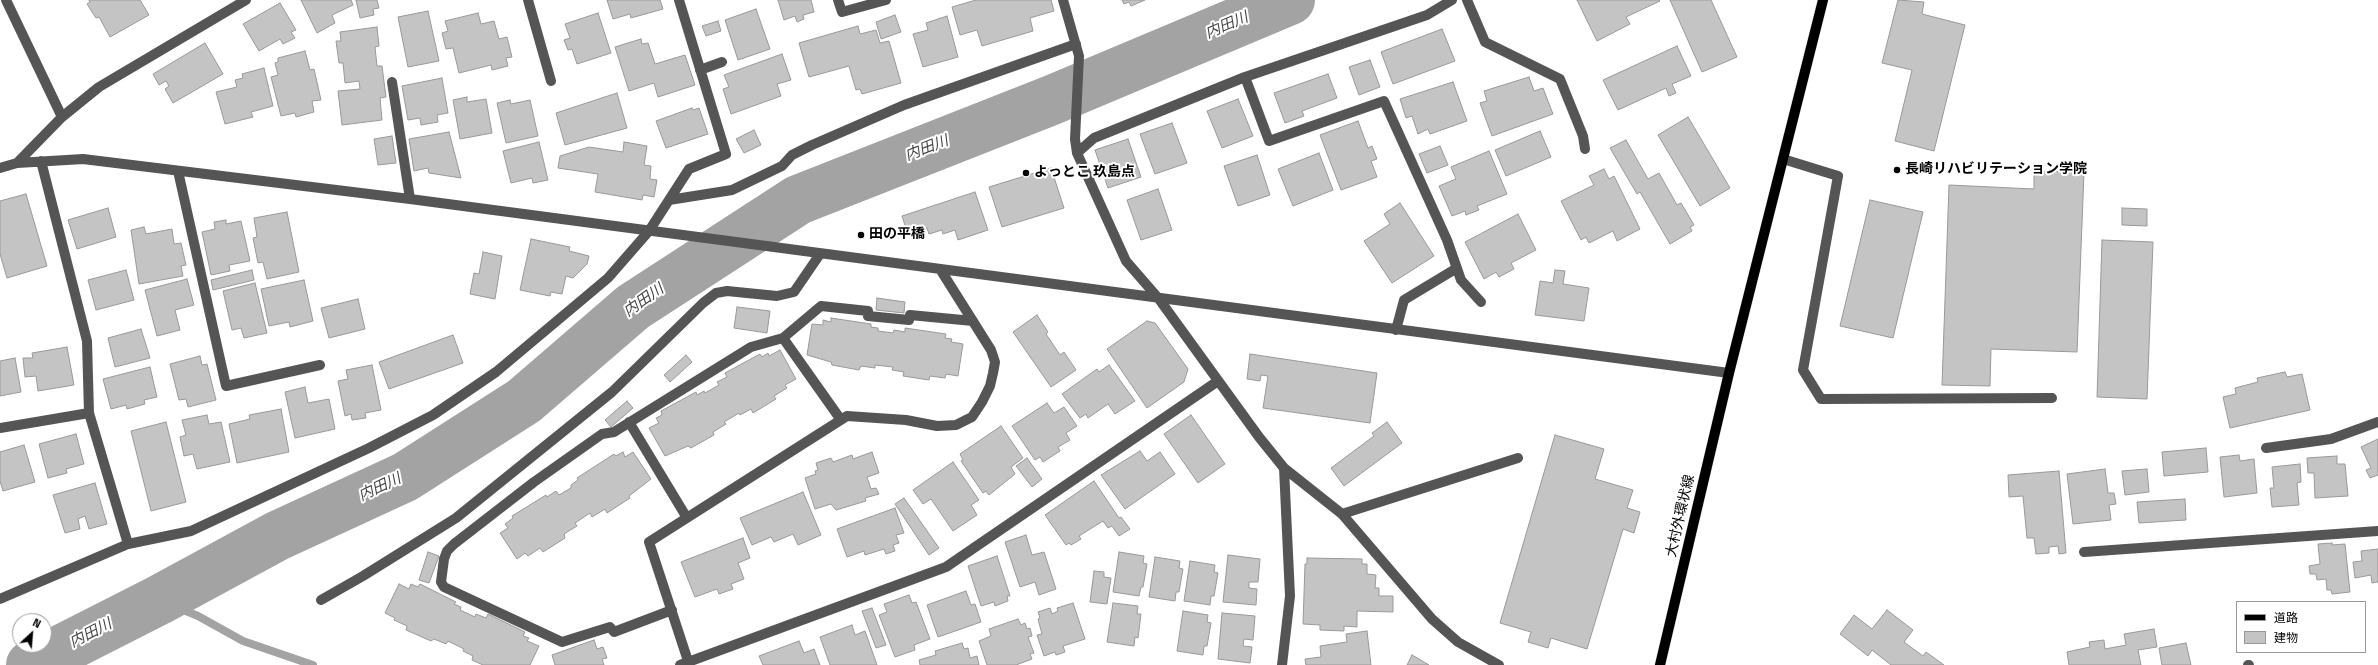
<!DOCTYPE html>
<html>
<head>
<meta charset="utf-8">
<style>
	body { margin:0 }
	#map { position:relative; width:2378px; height:665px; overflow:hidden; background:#fff; font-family:"Titillium Web","Noto Sans JP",sans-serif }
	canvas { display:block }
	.legend { position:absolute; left:2236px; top:601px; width:130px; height:52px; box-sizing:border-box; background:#fff; border:1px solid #999; margin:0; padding:5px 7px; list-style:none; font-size:12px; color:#000 }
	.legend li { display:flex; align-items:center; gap:8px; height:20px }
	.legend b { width:20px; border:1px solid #999 }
	.north { position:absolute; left:12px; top:613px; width:40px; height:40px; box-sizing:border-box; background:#fff; border:1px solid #999; border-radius:50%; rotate:26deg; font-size:11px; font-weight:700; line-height:16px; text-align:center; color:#000 }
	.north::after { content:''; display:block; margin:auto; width:14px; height:18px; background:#000; clip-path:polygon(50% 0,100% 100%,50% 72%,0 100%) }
</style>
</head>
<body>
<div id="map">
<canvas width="2378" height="665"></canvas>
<ul class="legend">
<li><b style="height:5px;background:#000"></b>道路</li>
<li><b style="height:11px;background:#c4c4c4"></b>建物</li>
</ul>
<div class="north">N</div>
</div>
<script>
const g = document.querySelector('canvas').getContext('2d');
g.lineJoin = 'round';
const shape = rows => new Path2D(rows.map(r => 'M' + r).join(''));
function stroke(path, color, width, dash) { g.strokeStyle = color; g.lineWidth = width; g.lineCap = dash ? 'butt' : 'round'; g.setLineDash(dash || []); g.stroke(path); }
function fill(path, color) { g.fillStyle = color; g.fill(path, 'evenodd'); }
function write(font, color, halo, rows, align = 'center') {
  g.font = font + ' "Titillium Web","Noto Sans JP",sans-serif'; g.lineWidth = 4; g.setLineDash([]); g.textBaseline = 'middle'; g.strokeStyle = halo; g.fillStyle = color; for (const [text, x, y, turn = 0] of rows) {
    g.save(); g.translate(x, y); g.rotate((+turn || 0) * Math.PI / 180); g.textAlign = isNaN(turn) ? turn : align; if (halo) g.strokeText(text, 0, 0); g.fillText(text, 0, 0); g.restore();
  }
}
stroke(shape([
	[159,600,198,616,243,641,313,665]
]), '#a3a3a3', 8);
stroke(shape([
	[31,665,159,600,277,536,405,477,524,401,633,307,798,200,1052,100,1290,0]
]), '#a3a3a3', 50);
const building = shape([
	[89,0,140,0,149,15,110,37,99,17,96,18,87,4,90,2,89,0],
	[301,0,351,0,353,5,332,15,335,23,317,33,301,0],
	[356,0,377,0,379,8,373,9,374,15,360,18,356,0],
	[607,0,660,0,663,9,631,18,630,14,613,19,607,0],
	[778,0,811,0,814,12,803,15,804,19,797,22,795,16,784,20,778,0],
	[976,0,1051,0,1054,11,1030,18,1033,31,982,46,977,30,960,35,952,7,976,0],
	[1122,0,1145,0,1131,6,1129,2,1124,4,1122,0],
	[1577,0,1659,0,1660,1,1626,17,1630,24,1597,41,1577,0],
	[1670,0,1711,0,1737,57,1702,72,1670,0],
	[1898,0,1924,2,1922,14,1965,25,1934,151,1895,141,1912,70,1882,63,1898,0],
	[280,3,296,30,291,32,295,38,283,44,280,39,259,51,243,24,280,3],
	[756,9,770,49,738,60,725,20,756,9],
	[428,11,439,61,408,67,398,17,428,11],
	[478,13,481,24,494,21,499,39,507,37,512,57,506,58,508,66,492,70,491,65,459,73,453,48,446,49,442,33,448,31,445,21,478,13],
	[598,13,611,53,577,64,572,49,568,50,564,40,570,38,565,24,598,13],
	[895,15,901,32,881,39,876,22,895,15],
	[947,16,958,57,923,67,913,34,928,30,926,23,947,16],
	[718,21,721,31,706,36,702,26,718,21],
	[858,26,860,34,876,30,880,43,889,41,901,83,862,94,860,89,856,90,849,66,809,77,799,43,858,26],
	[377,27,379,46,375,47,377,66,382,66,386,97,380,98,382,120,342,125,338,91,360,89,359,81,345,83,343,63,339,63,336,41,341,41,340,32,377,27],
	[1442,29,1455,61,1393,84,1381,52,1442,29],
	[641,39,642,44,648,43,655,64,685,55,695,85,658,97,654,83,629,91,615,47,641,39],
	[205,43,223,74,173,103,165,89,169,86,166,81,159,85,153,74,205,43],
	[1677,46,1691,76,1672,84,1676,93,1669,96,1666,88,1618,110,1603,80,1677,46],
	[305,51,310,70,314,69,321,100,312,101,314,112,296,117,295,113,281,116,271,77,278,75,275,63,278,62,278,58,305,51],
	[782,54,791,80,777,84,781,96,731,114,723,89,729,87,724,75,782,54],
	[1370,60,1380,87,1359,95,1349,67,1370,60],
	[264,68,273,106,251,112,253,117,225,124,216,92,237,87,235,80,243,78,242,74,264,68],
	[1328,74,1337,98,1302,111,1304,116,1285,123,1274,93,1328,74],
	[1529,77,1534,91,1543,88,1553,114,1492,136,1480,103,1487,101,1484,91,1529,77],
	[442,78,448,113,437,115,438,122,421,125,420,118,408,120,402,86,442,78],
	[1453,82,1467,121,1430,134,1428,129,1418,134,1412,116,1406,118,1400,99,1453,82],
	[617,93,627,128,565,145,556,113,617,93],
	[467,97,467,102,486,99,492,133,460,139,453,100,467,97],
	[1238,99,1253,136,1222,148,1207,111,1238,99],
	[510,100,511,104,530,100,538,136,506,143,497,103,510,100],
	[692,108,693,110,699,108,708,134,666,148,656,121,692,108],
	[1688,117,1730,188,1700,206,1658,135,1688,117],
	[1358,121,1368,148,1372,146,1377,159,1371,161,1377,177,1341,190,1320,135,1358,121],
	[1172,123,1187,163,1155,174,1140,134,1172,123],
	[754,130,761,145,744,153,736,139,754,130],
	[1540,131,1551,157,1506,176,1495,150,1540,131],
	[449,132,461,178,429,173,428,168,414,171,409,139,449,132],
	[392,136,396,163,378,165,374,139,392,136],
	[1128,139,1141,177,1108,188,1095,150,1128,139],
	[1626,140,1648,179,1659,173,1677,205,1681,203,1694,225,1690,227,1692,231,1670,244,1640,192,1637,194,1610,148,1626,140],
	[539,142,548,180,533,183,532,178,511,183,503,151,539,142],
	[624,142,647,146,644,165,651,166,650,179,657,180,654,197,643,195,642,200,595,192,598,174,558,168,560,156,589,147,623,152,624,142],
	[1440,146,1448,165,1427,173,1419,154,1440,146],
	[1489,151,1507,194,1477,206,1479,210,1466,215,1465,211,1452,216,1439,186,1456,179,1451,167,1489,151],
	[1319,153,1333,190,1293,206,1278,169,1319,153],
	[1257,155,1270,195,1238,206,1224,166,1257,155],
	[1051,168,1064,208,1002,227,989,187,1051,168],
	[1604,169,1609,179,1614,176,1640,229,1617,241,1613,231,1589,243,1586,237,1581,240,1561,201,1594,185,1589,176,1604,169],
	[2034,171,2084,172,2077,352,1991,349,1990,386,1942,385,1949,185,2034,189,2034,171],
	[1158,189,1172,230,1141,240,1127,200,1158,189],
	[975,192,988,230,958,240,955,230,943,234,942,230,929,234,927,228,908,235,902,216,975,192],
	[26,194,47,266,7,278,0,254,0,201,26,194],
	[1870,200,1923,212,1893,338,1840,326,1870,200],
	[1400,203,1434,256,1392,283,1364,241,1390,224,1384,214,1400,203],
	[108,208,116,237,77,249,68,220,108,208],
	[2122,208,2147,209,2147,226,2122,225,2122,208],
	[287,212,299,272,267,279,263,262,258,263,253,238,257,237,254,218,287,212],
	[1518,214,1536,250,1511,263,1514,269,1499,277,1496,272,1484,279,1465,242,1518,214],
	[226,220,226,224,241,221,250,261,229,265,230,271,211,275,202,232,215,229,214,222,226,220],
	[144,227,146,234,172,229,174,244,181,243,186,265,181,266,183,276,139,284,131,230,144,227],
	[531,239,570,247,569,251,589,256,587,264,573,278,566,276,562,294,551,292,550,296,520,290,531,239],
	[2102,240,2153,242,2147,399,2097,397,2102,240],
	[483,252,502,256,495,299,470,294,474,273,479,274,483,252],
	[126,270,134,300,96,310,88,280,126,270],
	[252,270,254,280,213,290,211,280,252,270],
	[1555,270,1565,271,1563,284,1589,288,1584,321,1535,315,1540,281,1553,283,1555,270],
	[187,279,194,305,175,310,180,330,157,336,145,290,187,279],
	[304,280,313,321,290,327,289,322,269,326,261,289,304,280],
	[255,283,267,333,244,338,241,328,232,330,223,291,255,283],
	[877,298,905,302,904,313,876,310,877,298],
	[358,299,365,329,329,338,321,308,358,299],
	[737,307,770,311,767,333,734,328,737,307],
	[1037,315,1048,332,1046,334,1060,355,1064,352,1076,370,1051,387,1013,332,1037,315],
	[831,318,871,324,871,327,878,328,878,331,893,333,894,330,905,332,905,328,946,334,945,338,952,339,951,342,963,344,958,376,946,374,945,378,930,376,929,380,903,376,904,372,892,370,893,367,875,365,875,368,861,366,859,370,832,365,831,362,807,355,812,324,823,325,823,320,831,322,831,318],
	[1147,321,1155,323,1188,369,1184,382,1147,408,1107,349,1147,321],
	[141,329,150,358,115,367,108,338,141,329],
	[453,335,463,363,389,389,379,362,453,335],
	[67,347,74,385,38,391,36,376,25,377,23,358,33,358,32,353,67,347],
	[780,350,796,379,785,385,787,388,774,396,776,399,753,413,751,409,740,415,739,413,724,422,726,424,713,432,714,435,691,448,688,446,665,456,649,428,659,423,656,418,662,415,661,411,696,392,697,395,704,391,705,393,719,385,717,382,727,377,725,373,760,354,762,357,768,353,769,356,780,350],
	[1250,354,1377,373,1370,423,1263,408,1268,376,1261,375,1260,381,1247,379,1250,354],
	[686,355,692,362,670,382,664,375,686,355],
	[200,356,202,365,207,364,216,400,188,407,186,399,179,400,170,364,200,356],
	[15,358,21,392,0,396,0,361,15,358],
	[372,365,381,410,365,413,366,418,352,420,351,414,345,416,338,381,348,379,346,370,372,365],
	[1109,365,1135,401,1115,414,1108,404,1088,418,1086,414,1080,418,1062,394,1097,369,1099,372,1109,365],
	[150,367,157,397,144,400,145,404,127,409,126,405,111,409,103,379,150,367],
	[2285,372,2287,377,2302,374,2310,410,2230,428,2223,397,2236,394,2235,388,2258,382,2257,378,2285,372],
	[305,387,308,403,329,399,335,429,295,438,285,392,305,387],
	[627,401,633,408,611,427,605,420,627,401],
	[1047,403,1054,413,1064,407,1077,426,1066,433,1070,440,1058,447,1060,451,1043,462,1040,457,1035,460,1012,426,1047,403],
	[281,409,289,452,237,463,229,424,250,419,249,415,281,409],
	[207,415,209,424,221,422,230,462,197,469,193,454,184,456,180,437,186,435,182,420,207,415],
	[1191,415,1225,464,1198,483,1164,434,1191,415],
	[166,422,186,502,151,511,131,431,166,422],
	[1387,422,1402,443,1344,486,1331,468,1374,436,1372,433,1387,422],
	[1001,426,1023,458,1011,467,1015,474,989,495,986,491,983,493,961,461,963,460,960,454,1001,426],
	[76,434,84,464,66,469,67,473,48,478,39,444,76,434],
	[1555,435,1604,449,1595,479,1633,490,1627,508,1640,512,1634,533,1623,529,1587,649,1551,638,1548,648,1528,642,1531,632,1500,623,1555,435],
	[2378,439,2378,475,2370,478,2366,470,2371,468,2361,447,2378,439],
	[24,445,35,482,3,491,0,481,0,452,24,445],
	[2206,448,2208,472,2164,476,2162,452,2206,448],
	[1140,451,1147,461,1160,452,1175,474,1125,509,1101,475,1140,451],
	[623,452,625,457,633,452,651,479,629,496,630,498,607,513,605,509,592,517,590,513,575,523,577,526,564,534,565,538,543,552,540,548,528,556,525,553,517,559,500,533,508,528,505,524,513,518,512,516,546,495,547,497,556,491,559,495,571,488,571,485,578,480,577,478,614,454,616,456,623,452],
	[872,452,879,473,867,477,871,489,876,488,879,494,865,498,866,501,836,510,831,504,815,509,805,478,816,474,815,471,818,470,816,463,831,458,833,462,852,455,853,459,872,452],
	[2239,455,2240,461,2254,459,2257,493,2224,497,2220,457,2239,455],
	[2337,456,2337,464,2345,464,2348,496,2315,498,2314,473,2308,473,2307,458,2337,456],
	[1027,458,1042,479,1032,487,1016,466,1027,458],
	[953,462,979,500,971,505,977,515,953,531,931,499,923,504,913,490,953,462],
	[2300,464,2301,482,2297,483,2299,505,2272,507,2270,488,2274,488,2272,467,2300,464],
	[2105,469,2108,493,2114,493,2116,504,2109,505,2111,520,2073,524,2067,474,2105,469],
	[2147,469,2149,492,2125,495,2122,471,2147,469],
	[2059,471,2066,553,2059,554,2058,546,2049,547,2049,553,2036,554,2034,538,2027,538,2023,496,2009,497,2008,475,2059,471],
	[1094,481,1119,518,1121,517,1130,529,1119,536,1112,526,1108,528,1103,521,1079,536,1081,539,1071,545,1069,543,1066,545,1045,515,1094,481],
	[95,483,107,524,89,529,85,516,78,519,80,529,65,533,53,495,95,483],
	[803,492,821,535,798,545,793,534,774,542,771,537,752,545,740,518,803,492],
	[904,498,939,548,929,555,895,504,904,498],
	[2185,499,2186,520,2139,523,2137,502,2185,499],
	[895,508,904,533,896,535,899,543,893,545,895,551,886,554,884,549,865,555,864,551,847,557,837,529,895,508],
	[1026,535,1032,555,1044,552,1056,589,1039,595,1035,582,1020,587,1005,542,1026,535],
	[743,538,750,558,738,563,744,579,731,584,733,589,719,594,717,589,695,597,681,562,743,538],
	[2332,543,2332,545,2345,544,2350,592,2332,594,2331,590,2327,590,2326,579,2317,580,2316,574,2310,574,2309,566,2320,564,2318,544,2332,543],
	[2378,549,2378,582,2372,583,2371,575,2355,578,2353,562,2362,561,2361,551,2378,549],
	[428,552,439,556,429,583,419,580,428,552],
	[1119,552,1144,556,1143,563,1147,564,1143,587,1141,587,1139,596,1113,592,1119,552],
	[1228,555,1260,559,1258,582,1249,582,1249,588,1257,589,1256,605,1223,602,1228,555],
	[997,556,1010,596,1007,596,1008,601,995,606,994,602,981,606,968,566,997,556],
	[1155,557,1180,561,1179,568,1183,569,1179,592,1176,592,1175,601,1149,597,1155,557],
	[1307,558,1362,559,1362,564,1367,564,1367,574,1376,575,1375,588,1379,588,1379,596,1393,596,1393,612,1357,611,1357,627,1344,626,1344,631,1320,630,1320,625,1303,624,1305,564,1307,564,1307,558],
	[1190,561,1215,565,1214,572,1218,573,1214,596,1211,596,1210,605,1184,601,1190,561],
	[1094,571,1104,572,1104,577,1111,578,1107,604,1090,602,1094,571],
	[399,584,409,589,411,584,418,587,420,584,456,602,454,604,461,607,460,610,475,617,476,614,486,618,488,614,525,632,523,636,529,638,527,641,539,646,530,665,483,665,472,660,473,656,463,651,464,649,448,641,446,644,434,639,431,641,406,630,407,626,394,620,395,618,385,613,399,584],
	[966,591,971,605,975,604,981,622,938,637,927,605,966,591],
	[909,595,912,603,916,602,930,639,914,645,915,650,895,657,879,615,887,612,884,604,909,595],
	[1073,603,1085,639,1063,646,1065,652,1056,655,1055,652,1044,656,1037,635,1042,634,1038,619,1040,618,1038,612,1050,608,1052,614,1058,611,1057,608,1073,603],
	[1113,603,1138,606,1137,614,1141,614,1138,638,1135,637,1134,646,1107,642,1113,603],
	[872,608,886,645,876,648,862,611,872,608],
	[1887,610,1913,630,1904,642,1923,656,1926,652,1944,665,1891,665,1872,650,1868,656,1840,634,1854,615,1872,629,1887,610],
	[1183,611,1208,615,1207,622,1211,623,1207,646,1204,646,1203,655,1177,651,1183,611],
	[1222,613,1255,616,1253,640,1244,639,1243,646,1252,647,1250,663,1218,659,1222,613],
	[1018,619,1021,625,1025,623,1027,629,1030,628,1032,636,1028,637,1034,653,1030,654,1032,659,1016,665,987,665,979,641,991,636,989,629,1018,619],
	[852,625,855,635,865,631,877,665,830,665,820,637,852,625],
	[2154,629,2157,647,2138,650,2141,665,2069,665,2067,652,2090,647,2089,642,2104,640,2105,649,2126,645,2124,634,2154,629],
	[1367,631,1371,665,1306,665,1305,659,1321,657,1320,646,1347,642,1346,634,1367,631],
	[594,640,597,649,603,647,607,658,602,659,604,665,555,665,552,655,594,640],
	[799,641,804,653,814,649,820,665,763,665,759,656,799,641],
	[962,643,964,649,968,648,970,658,977,656,979,665,920,665,919,660,936,655,935,651,962,643],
	[2186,643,2191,665,2162,665,2159,648,2186,643],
	[1412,655,1429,665,1407,665,1412,655]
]);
fill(building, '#c4c4c4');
stroke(building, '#999', 1);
const major = shape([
	[1660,665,1729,373,1823,0]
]);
stroke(major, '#dbdbdb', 11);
stroke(shape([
	[6,0,62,117],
	[528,0,551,81],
	[838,0,842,12,886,0],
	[1063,0,1079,56,1075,139,1077,153,1126,261,1159,299,1259,437,1284,468,1342,514,1432,619,1458,642,1499,665],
	[1467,0,1485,42,1560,79,1583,136,1585,149],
	[700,70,722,62],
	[1245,77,1269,141,1384,101,1447,240,1461,280,1481,302],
	[392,82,410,199],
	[1077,153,1094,138,1245,77,1427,15,1452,0],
	[1783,159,1838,176,1803,370,1821,399,2052,398],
	[41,161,87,341,89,413,128,544],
	[17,163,62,117,99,87,246,0],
	[0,168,17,163,83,159,410,199,1729,373],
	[178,171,226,386,320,365],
	[669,200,732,190,782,166,792,155,812,145,904,105,1076,44],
	[1396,330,1404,300,1457,268],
	[783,338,841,420],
	[629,422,687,518],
	[0,428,89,413],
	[2266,448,2331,439,2378,422],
	[1342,514,1518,458],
	[2084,552,2378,531],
	[0,599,128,544,191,531,369,448,433,415,496,372,608,278,649,231,689,169,726,154,679,0],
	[321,600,363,576,456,518,612,392,703,303,716,293,727,291,777,296,794,292,820,254],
	[672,610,614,632,610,627,562,642,444,587,441,582,444,559,447,551,454,544,534,482,602,434,614,432,751,347,783,338,821,306,868,311,868,316,909,320,910,315,973,321],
	[688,661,649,542,847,416,906,420,937,426,956,425,972,417,982,402,990,386,993,373,995,362,991,350,940,269],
	[680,665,946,567,1218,381],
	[1282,665,1290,596,1284,468],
	[2248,665,2249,665]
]), '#555', 10);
stroke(major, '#000', 10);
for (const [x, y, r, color] of [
	[1897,170,4,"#000"],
	[1026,173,4,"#000"],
	[861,235,4,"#000"]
]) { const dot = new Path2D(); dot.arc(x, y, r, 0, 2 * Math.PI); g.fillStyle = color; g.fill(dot); stroke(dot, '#fff', 1.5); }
write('bold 14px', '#000', '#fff', [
	["長崎リハビリテーション学院",1905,170],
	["よっとこ 玖島点",1034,173],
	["田の平橋",869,235]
], 'left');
write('14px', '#000', '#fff', [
	["大村外環状線",1681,516,-77]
]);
write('italic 15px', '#444', '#fff', [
	["内田川",1227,26,-23],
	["内田川",927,149,-21],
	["内田川",644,301,-35],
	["内田川",380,488,-25],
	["内田川",91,634,-27]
]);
</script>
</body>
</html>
